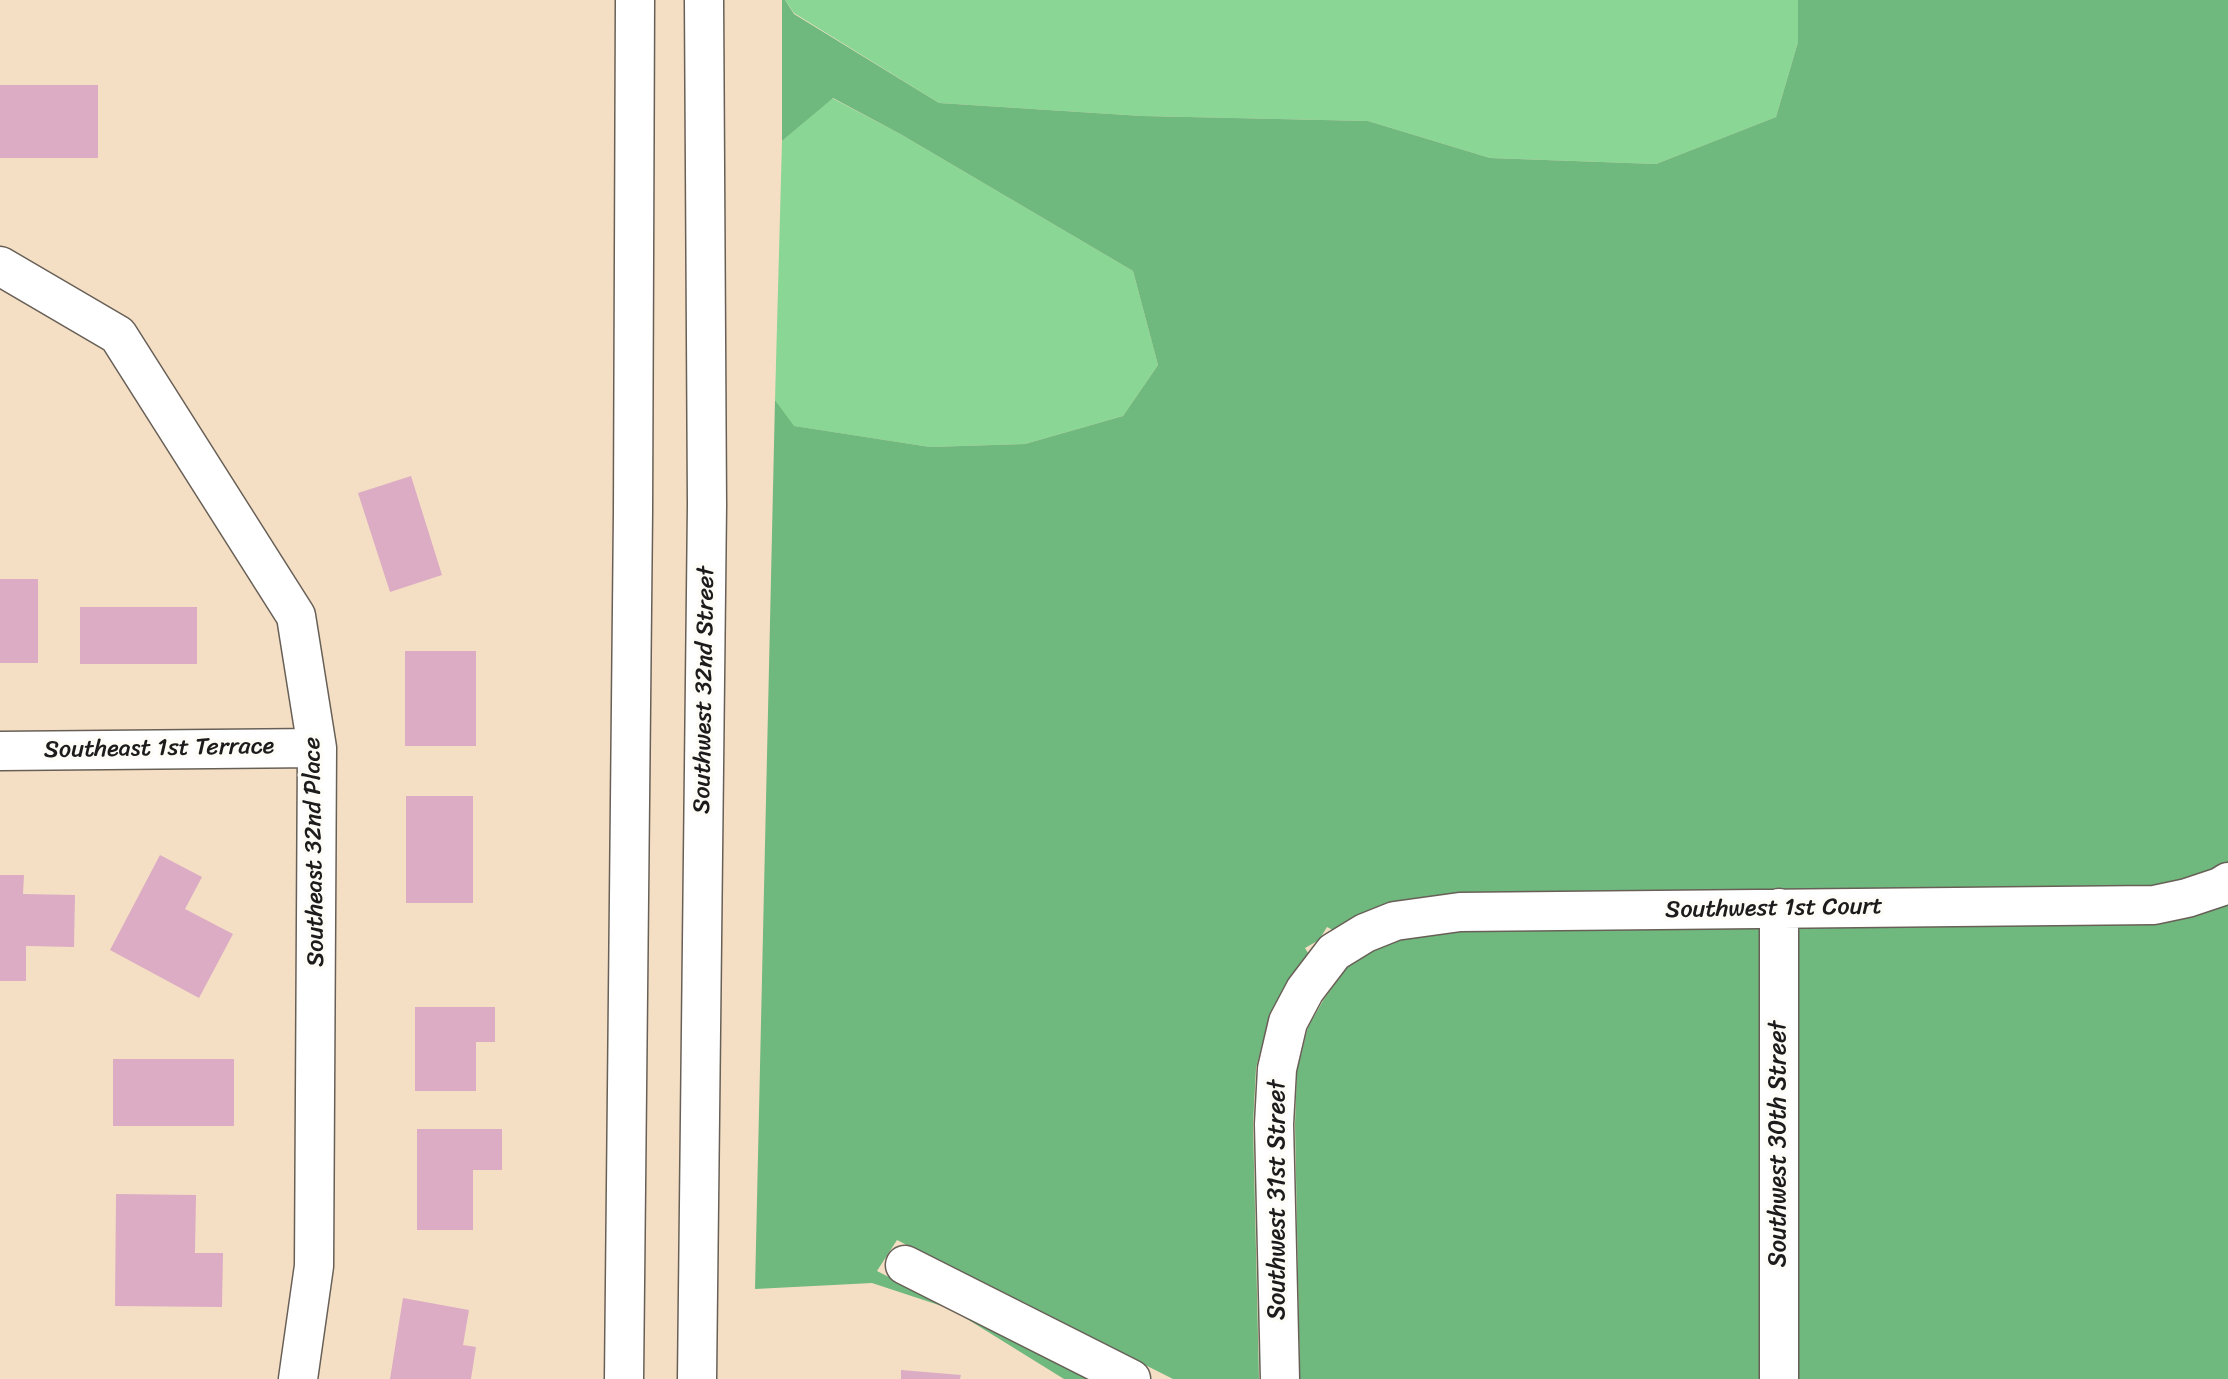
<!DOCTYPE html>
<html>
<head>
<meta charset="utf-8">
<style>
	body { margin:0 }
	canvas { display:block; background:#f4dfc4 }
</style>
</head>
<body>
<canvas width="2228" height="1379"></canvas>
<script>
const g = document.querySelector('canvas').getContext('2d');
g.lineJoin = 'round';
function fill(path, color) { g.fillStyle = color; g.fill(path, 'evenodd'); }
const shape = rows => new Path2D(rows.map(r => 'M' + r).join(''));
function stroke(path, color, width, dash) { g.strokeStyle = color; g.lineWidth = width; g.lineCap = dash ? 'butt' : 'round'; g.setLineDash(dash || []); g.stroke(path); }
function write(font, color, halo, rows, align = 'center') {
  g.font = font + ' Sriracha,sans-serif'; g.lineWidth = 7; g.setLineDash([]); g.textBaseline = 'middle'; g.strokeStyle = halo; g.fillStyle = color; for (const [text, x, y, turn = 0] of rows) {
    g.save(); g.translate(x, y); g.rotate((+turn || 0) * Math.PI / 180); g.textAlign = isNaN(turn) ? turn : align; if (halo) g.strokeText(text, 0, 0); g.fillText(text, 0, 0); g.restore();
  }
}
fill(shape([
	[785,0,1798,0,1798,42,1776,117,1656,164,1490,158,1368,121,1142,116,939,103,794,13],
	[832,98,902,135,1133,271,1158,365,1123,416,1025,444,930,447,793,426,775,400,782,141]
]), '#8ad795');
fill(shape([
	[782,0,785,0,794,14,939,103,1142,116,1368,121,1490,158,1656,164,1776,117,1798,42,1798,0,2228,0,2228,865,2181,881,2151,887,1391,903,1356,916,1333,930,1327,927,1319,940,1305,948,1308,953,1287,983,1270,1013,1256,1068,1253,1124,1259,1379,1173,1379,897,1240,877,1271,1090,1379,1064,1379,951,1309,872,1283,755,1289,775,400,794,426,930,447,1025,444,1123,416,1158,365,1133,271,902,135,833,98,782,141],
	[2228,904,2228,1379,1300,1379,1295,1124,1297,1071,1308,1027,1324,999,1349,965,1375,949,1401,938,1461,931]
]), '#6fb87e');
fill(shape([
	[0,85,98,85,98,158,0,158],
	[411,476,442,575,390,592,358,493],
	[0,579,38,579,38,663,0,663],
	[80,607,197,607,197,664,80,664],
	[405,651,476,651,476,746,405,746],
	[406,796,473,796,473,903,406,903],
	[160,855,202,877,185,909,233,934,199,998,110,950],
	[0,875,24,875,23,894,75,895,74,947,26,946,26,981,0,981],
	[415,1007,495,1007,495,1042,476,1042,476,1091,415,1091],
	[113,1059,234,1059,234,1126,113,1126],
	[417,1129,502,1129,502,1170,473,1170,473,1230,417,1230],
	[116,1194,196,1195,195,1253,223,1253,222,1307,115,1306],
	[403,1298,469,1310,463,1345,476,1347,471,1379,390,1379],
	[901,1370,961,1375,960,1379,901,1379]
]), '#dcacc4');
const minor = shape([
	[0,266,118,335,296,616,317,748,314,1266,298,1379],
	[0,751,317,748],
	[1779,908,1779,1379],
	[905,1265,1131,1379],
	[1280,1379,1274,1124,1277,1069,1288,1022,1305,990,1334,952,1365,933,1395,921,1460,912,2154,905,2187,898,2220,887,2228,882]
]);
const major = shape([
	[624,1379,633,512,635,0],
	[697,1379,707,505,704,0]
]);
stroke(minor, '#686057', 41);
stroke(major, '#686057', 41);
stroke(minor, '#fff', 38);
stroke(major, '#fff', 38);
write('24px', '#1c1c1c', '#fdfcf7', [
	["Southwest 32nd Street",705,690,-89],
	["Southeast 1st Terrace",159,749,-1],
	["Southeast 32nd Place",315,852,-91],
	["Southwest 1st Court",1774,909,-1],
	["Southwest 30th Street",1779,1144,-90],
	["Southwest 31st Street",1278,1200,-90]
]);
</script>
</body>
</html>
